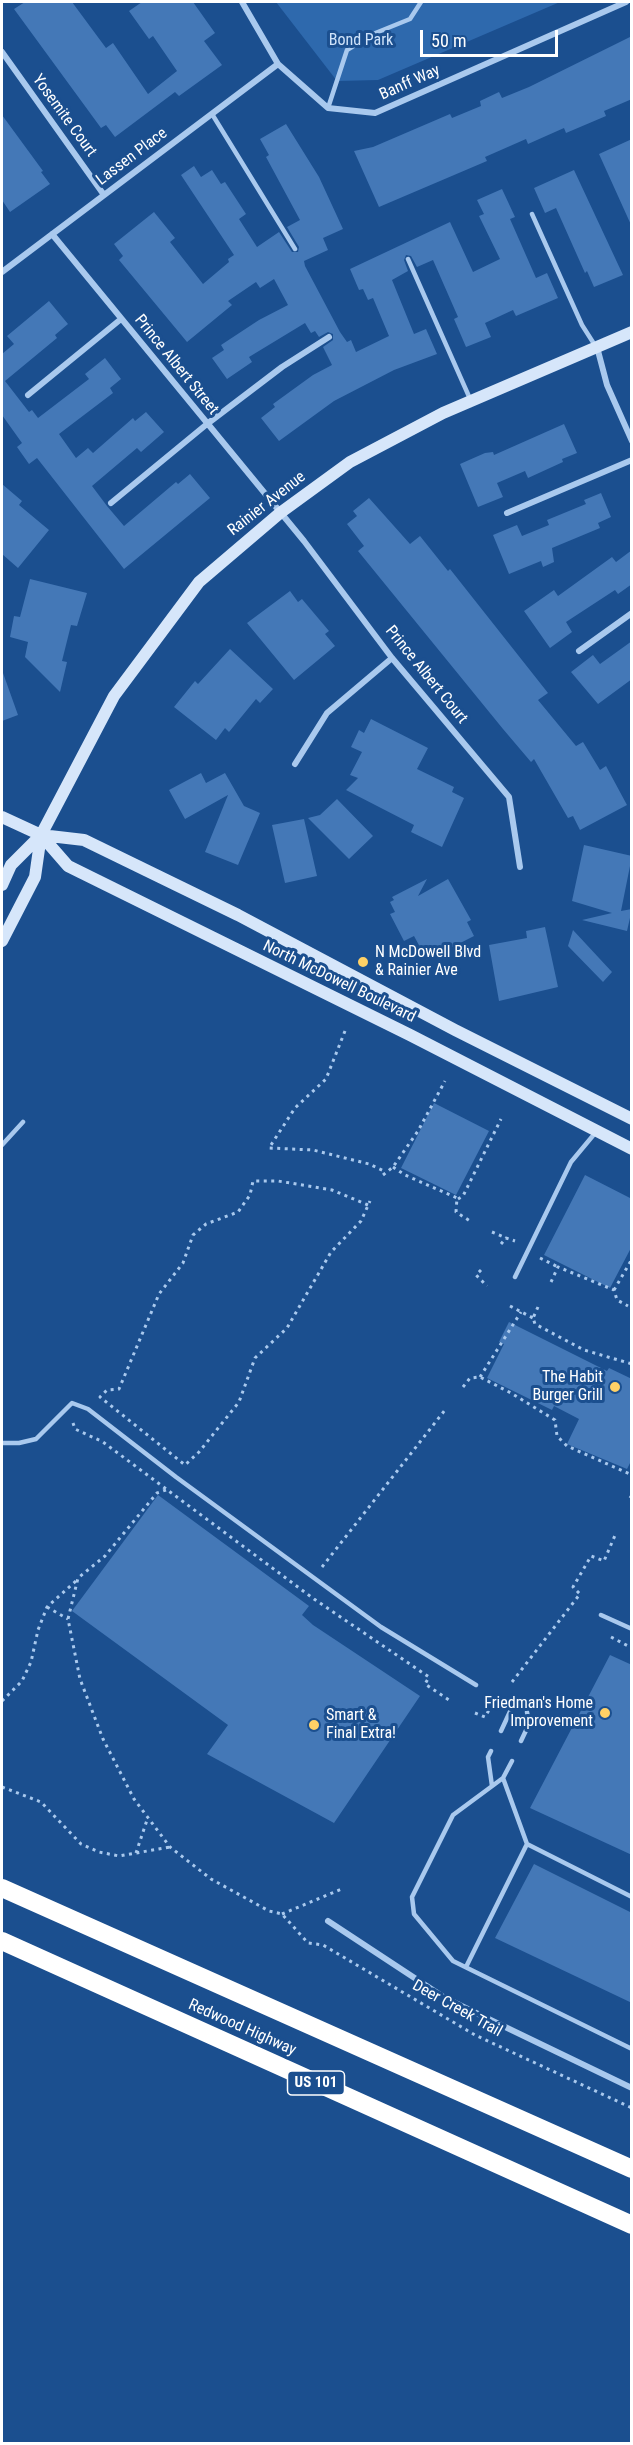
<!DOCTYPE html>
<html>
<head>
<meta charset="utf-8">
<style>
	body { margin:0 }
	#map { position:relative; width:633px; height:2445px; overflow:hidden; background:#1b4f8f; font-family:"Roboto Condensed",sans-serif }
	canvas { display:block }
	.frame { position:absolute; inset:0; border:3px solid #fff; pointer-events:none }
	.scale { position:absolute; left:420px; top:30px; width:138px; height:27px; box-sizing:border-box; border:3px solid #fff; border-top:0; padding-left:8px; font-size:18px; line-height:21px; white-space:nowrap; color:#fff; -webkit-text-stroke:4px #1b4f8f; paint-order:stroke }
</style>
</head>
<body>
<div id="map">
<canvas width="633" height="2445"></canvas>
<div class="frame"></div>
<div class="scale">50 m</div>
</div>
<script>
const g = document.querySelector('canvas').getContext('2d');
g.lineJoin = 'round';
function fill(path, color) { g.fillStyle = color; g.fill(path, 'evenodd'); }
const shape = rows => new Path2D(rows.map(r => 'M' + r).join(''));
function stroke(path, color, width, dash) { g.strokeStyle = color; g.lineWidth = width; g.lineCap = dash ? 'butt' : 'round'; g.setLineDash(dash || []); g.stroke(path); }
function write(font, color, halo, rows, align = 'center') {
  g.font = font + ' "Roboto Condensed",sans-serif'; g.lineWidth = 6; g.setLineDash([]); g.textBaseline = 'middle'; g.strokeStyle = halo; g.fillStyle = color; for (const [text, x, y, turn = 0] of rows) {
    g.save(); g.translate(x, y); g.rotate((+turn || 0) * Math.PI / 180); g.textAlign = isNaN(turn) ? turn : align; if (halo) g.strokeText(text, 0, 0); g.fillText(text, 0, 0); g.restore();
  }
}
fill(shape([
	[276,2,560,2,378,80,337,81]
]), '#2e69ad');
fill(shape([
	[25,2,72,2,106,48,113,43,148,94,177,71,153,36,149,39,129,11,142,2,193,2,215,33,204,41,222,65,179,96,175,92,115,137,106,125,101,128,14,9],
	[632,36,632,99,604,111,606,116,566,133,564,128,528,144,526,139,485,157,487,161,379,207,354,151,373,147,450,114,452,118,481,106,480,101,499,92,502,98,529,87],
	[2,115,43,171,41,172,50,184,10,212,2,200],
	[286,124,319,177,343,229,323,238,328,250,304,261,305,266,340,332,347,342,351,340,356,352,389,336,373,298,368,300,363,289,359,290,350,269,450,222,473,272,500,259,479,216,484,214,477,200,502,189,515,217,510,219,536,278,547,273,558,298,516,316,513,310,485,323,491,337,466,347,454,319,458,317,433,260,417,267,411,256,406,255,404,260,408,271,392,280,414,334,426,329,437,354,394,370,334,401,279,441,261,418,275,407,273,404,313,375,332,365,323,347,333,340,333,334,328,332,319,337,315,331,311,333,305,323,249,357,252,362,227,379,212,358,224,350,221,345,259,320,288,305,274,279,260,288,256,282,228,301,232,305,187,342,119,260,123,256,114,244,154,212,175,238,170,242,203,284,229,262,228,259,234,255,181,175,194,166,201,177,212,170,221,184,225,182,246,214,239,219,257,247,279,232,292,252,298,252,299,247,287,227,300,220,266,157,269,155,260,139],
	[632,139,632,227,599,154],
	[574,170,623,275,594,287,587,271,585,273,556,208,545,213,534,188],
	[49,301,68,324,55,335,57,338,5,381,29,412,32,410,38,418,89,379,85,374,105,358,121,379,110,388,113,393,59,434,76,458,88,448,93,453,133,418,135,421,146,412,164,432,141,452,137,448,92,486,107,506,124,526,176,482,178,484,190,474,210,498,124,569,37,458,29,464,17,447,22,443,2,415,2,354,14,344,7,336],
	[564,424,577,453,562,459,563,462,528,478,525,471,497,483,503,497,478,507,460,464,485,453,493,452,494,455],
	[2,484,22,501,19,505,49,530,18,568,2,554],
	[601,493,611,517,598,523,600,528,552,548,554,562,543,567,541,561,509,574,493,535,517,525,522,536,549,525,547,520,586,504,584,500],
	[369,498,410,544,420,536,448,571,450,569,548,693,538,700,576,746,583,742,600,770,606,766,627,805,580,830,573,816,568,818,534,759,531,762,503,729,358,551,364,546,347,524,357,516,353,511],
	[632,550,632,584,618,594,615,590,566,622,572,632,550,648,524,611,554,590,558,596,612,557,616,562],
	[30,579,87,593,77,626,71,625,62,661,67,662,60,692,25,657,28,642,10,637,14,616,20,617],
	[290,591,298,602,302,599,329,631,325,634,335,646,294,680,247,623],
	[632,641,632,679,598,704,571,672,593,655,600,664],
	[230,649,273,689,260,703,256,699,229,732,225,728,216,740,174,707,195,681,198,684],
	[3,673,18,715,2,721,2,674],
	[371,719,428,748,417,769,454,787,452,792,464,798,442,847,411,832,414,825,346,790,358,778,350,775,362,752,351,747,359,730,364,733],
	[201,773,206,783,225,773,244,806,260,813,238,865,205,852,228,795,185,819,169,790],
	[337,799,373,836,349,859,308,818,320,815],
	[304,819,317,876,285,883,272,825],
	[584,845,632,856,621,911,632,909,627,931,582,920,612,913,572,901],
	[427,879,418,896,448,879,471,920,467,922,474,936,427,960,414,936,404,941,390,914,395,912,390,902,394,900,392,897],
	[545,927,558,987,499,1001,489,945,527,938,526,931],
	[573,930,612,972,603,982,568,946],
	[434,1103,489,1131,456,1195,401,1168],
	[585,1175,632,1199,632,1246,610,1288,544,1255],
	[509,1322,607,1371,609,1368,632,1379,632,1459,627,1469,567,1444,579,1419,554,1406,552,1410,487,1378,504,1344,499,1342],
	[158,1495,309,1606,302,1615,313,1625,420,1696,334,1823,207,1754,228,1725,72,1611],
	[610,1655,632,1665,632,1855,530,1808],
	[534,1864,632,1913,632,2003,495,1938]
]), '#4478b7');
stroke(shape([
	[345,1031,326,1079,295,1108,269,1148,313,1150,369,1164,386,1172],
	[393,1167,405,1175,457,1198,456,1212,470,1221],
	[383,1175,393,1167,418,1131,445,1081],
	[458,1199,463,1196,501,1119],
	[368,1205,332,1190,278,1181,253,1181,250,1195,238,1212,206,1224,193,1235,183,1263,159,1294,119,1389,107,1390,100,1397,185,1465,199,1452,239,1402,255,1358,287,1328,331,1252,361,1221,370,1201],
	[492,1232,506,1238],
	[501,1244,506,1238,515,1241],
	[540,1258,558,1267],
	[481,1270,476,1275,487,1286],
	[551,1282,558,1267,614,1290,617,1300,628,1306],
	[614,1290,632,1259],
	[510,1306,533,1318],
	[538,1307,533,1318,535,1324,584,1350,632,1364],
	[480,1377,521,1312],
	[463,1387,470,1378,480,1377,511,1393,555,1420,557,1436,567,1446,632,1475],
	[73,1423,75,1429,103,1442,314,1599,429,1677,425,1684,452,1702],
	[166,1490,157,1493,105,1556,78,1578,68,1619,80,1679,103,1739,134,1799,170,1847,211,1879,269,1911,282,1914,308,1943,323,1945,475,2035,632,2108],
	[630,1498,632,1495],
	[322,1567,445,1410],
	[47,1607,68,1619],
	[611,1637,632,1648],
	[512,1682,580,1594,573,1587,591,1556,604,1561,616,1533],
	[2,1701,22,1681,31,1662,38,1630,47,1607,77,1580],
	[475,1713,485,1717,492,1705],
	[2,1787,41,1802,81,1844,99,1852,119,1856,170,1847],
	[136,1853,148,1817],
	[282,1914,344,1888]
]), '#a9c9ee', 3, [3, 4.5]);
stroke(shape([
	[328,108,347,50,373,34,410,19,421,2],
	[212,114,295,249],
	[532,214,582,325,596,347],
	[408,259,471,401],
	[2,1145,23,1122],
	[515,1277,571,1162,596,1132],
	[2,1443,19,1443,36,1439,72,1403,88,1409,176,1477,381,1627,476,1685],
	[601,1615,632,1629],
	[501,1731,514,1703],
	[521,1741,529,1724,527,1712],
	[491,1751,488,1757,492,1786],
	[512,1761,503,1778,453,1815,412,1897,414,1914,453,1961,632,2049],
	[503,1778,527,1844,632,1897],
	[466,1967,527,1844]
]), '#a9c9ee', 4.5);
stroke(shape([
	[242,2,278,64,328,108,375,113,626,2],
	[2,52,104,195],
	[52,234,304,541,392,658,509,797,520,867],
	[2,272,278,64],
	[597,347,607,385,632,441],
	[28,395,121,319],
	[111,503,207,424,282,367,329,337],
	[507,513,632,460],
	[579,651,632,613],
	[295,764,327,713,392,658],
	[328,1921,445,1998,632,2088]
]), '#a9c9ee', 6);
stroke(shape([
	[2,817,41,835,84,840,238,915,455,1030,632,1119],
	[41,835,68,866,410,1035,632,1149],
	[2,885,11,865,41,835],
	[2,941,35,877,41,835,114,696,199,582,280,513,350,462,443,413,632,332]
]), '#d6e6fa', 12);
stroke(shape([
	[2,1888,632,2169],
	[2,1941,632,2225]
]), '#fff', 18);
for (const [x, y, r, color] of [
	[363,962,6,"#ffd166"],
	[615,1387,6,"#ffd166"],
	[605,1713,6,"#ffd166"],
	[314,1725,6,"#ffd166"]
]) { const dot = new Path2D(); dot.arc(x, y, r, 0, 2 * Math.PI); g.fillStyle = color; g.fill(dot); stroke(dot, '#1b4f8f', 2); }
for (const [x, y, w] of [
	[316,2083,57]
]) { const box = new Path2D(); box.roundRect(x - w / 2, y - 12, w, 24, 4.5); g.fillStyle = '#1b4f8f'; g.fill(box); stroke(box, '#fff', 1.5); }
write('bold 15px', '#fff', null, [
	["US 101",316,2083]
]);
write('16px', '#cfe3fa', '#1b4f8f', [
	["Bond Park",361,41]
]);
write('16px', '#fff', '#1b4f8f', [
	["Banff Way",410,83,-24],
	["Yosemite Court",64,116,54],
	["Lassen Place",132,157,-37],
	["Prince Albert Street",176,365,51],
	["Rainier Avenue",267,504,-38],
	["Prince Albert Court",426,675,51],
	["North McDowell Boulevard",339,982,26],
	["Deer Creek Trail",457,2009,29],
	["Redwood Highway",242,2028,24]
]);
write('16px', '#fff', '#1b4f8f', [
	["N McDowell Blvd",375,953],
	["& Rainier Ave",375,971],
	["The Habit",603,1378,"right"],
	["Burger Grill",603,1396,"right"],
	["Friedman's Home",593,1704,"right"],
	["Improvement",593,1722,"right"],
	["Smart &",326,1716],
	["Final Extra!",326,1734]
], 'left');
</script>
</body>
</html>
